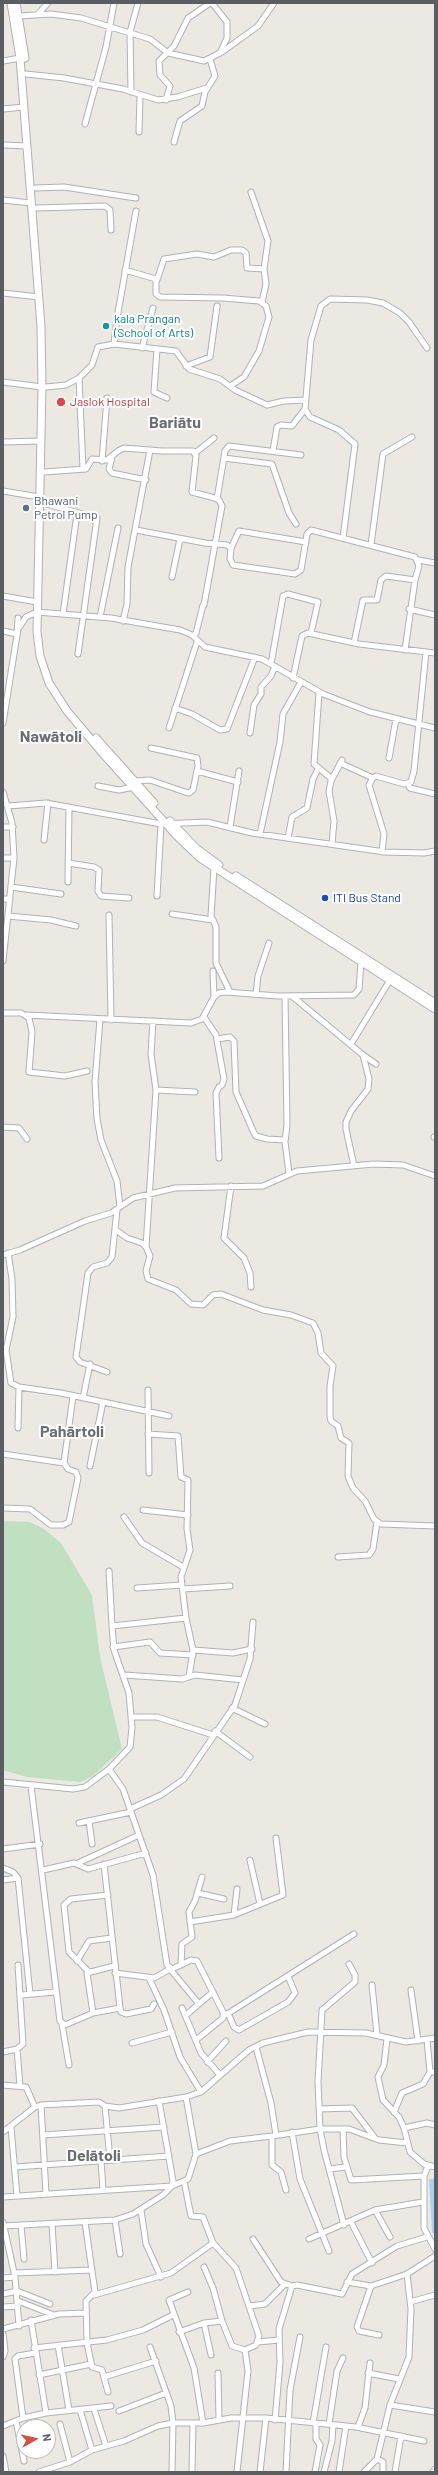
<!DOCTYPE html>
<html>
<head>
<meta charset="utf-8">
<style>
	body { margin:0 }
	#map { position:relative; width:438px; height:2475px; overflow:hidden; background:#ebe9e2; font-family:Barlow,sans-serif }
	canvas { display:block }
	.frame { position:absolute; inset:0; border:4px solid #5a5d61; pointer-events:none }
	.north { position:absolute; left:16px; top:2419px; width:40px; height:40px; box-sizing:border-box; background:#fff; border:1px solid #bdbec0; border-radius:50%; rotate:82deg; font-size:11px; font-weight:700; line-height:16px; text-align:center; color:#5a5d61 }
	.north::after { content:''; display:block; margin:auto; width:14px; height:18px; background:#d35140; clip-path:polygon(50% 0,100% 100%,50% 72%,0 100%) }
</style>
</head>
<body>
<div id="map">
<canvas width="438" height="2475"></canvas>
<div class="frame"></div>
<div class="north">N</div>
</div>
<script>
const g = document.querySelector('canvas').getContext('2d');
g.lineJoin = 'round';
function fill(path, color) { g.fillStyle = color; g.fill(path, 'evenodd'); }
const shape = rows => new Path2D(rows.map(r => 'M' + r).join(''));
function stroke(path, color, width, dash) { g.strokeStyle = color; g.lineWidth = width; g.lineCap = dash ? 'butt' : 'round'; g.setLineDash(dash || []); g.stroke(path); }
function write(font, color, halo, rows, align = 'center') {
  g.font = font + ' Barlow,sans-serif'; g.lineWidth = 4; g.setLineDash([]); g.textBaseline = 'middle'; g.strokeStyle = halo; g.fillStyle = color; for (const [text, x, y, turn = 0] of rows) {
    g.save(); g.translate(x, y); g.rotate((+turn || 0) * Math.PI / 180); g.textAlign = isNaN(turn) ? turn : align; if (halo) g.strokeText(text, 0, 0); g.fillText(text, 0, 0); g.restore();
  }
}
fill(shape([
	[3,1521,30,1522,44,1529,61,1543,92,1595,100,1657,122,1749,93,1776,80,1782,27,1777,3,1770]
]), '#c1e0c2');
fill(shape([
	[429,2179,435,2179,435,2233,432,2233]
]), '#a9d1f4');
const street = shape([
	[38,14,48,3],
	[19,16,51,14,81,18,150,39,168,53,204,61,220,53,227,38,227,22,212,3],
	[222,52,258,26,274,3],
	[3,61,20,58],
	[26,74,64,78,123,89,158,100,177,97,207,88],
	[131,92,130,32,138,3],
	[166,100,170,86,160,75,159,61,174,46,188,18,210,3],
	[3,109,24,107],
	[85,124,106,47,114,3],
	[139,132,140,96],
	[174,142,180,121,202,106,205,92,215,76,210,59],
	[3,145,27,146],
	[35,188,64,187,136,198],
	[251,192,268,241,264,269,266,284,262,302],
	[3,200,31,203],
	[36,208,105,206,110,210,111,230],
	[125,270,156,279,156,294,160,297,223,298,259,301,266,306,269,317,259,351,244,377,230,386],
	[157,280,164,259,197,254,214,257,231,250,242,250,246,253,247,268,264,269],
	[3,293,39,297],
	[114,344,117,318,136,211],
	[142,348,153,308],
	[157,349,154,392,167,398],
	[186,366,210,357,217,306],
	[79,378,83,469],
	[3,382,42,387],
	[46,387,66,385,79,378,92,365,98,347,114,344,176,351,189,369,220,379,235,390,267,405,284,401,305,400],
	[3,442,41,441],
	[273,451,277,427,281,425,292,426,305,409],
	[195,453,214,438],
	[112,457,109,469,112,473,146,480],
	[224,458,272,464,289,513,296,524],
	[102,461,107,398],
	[44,472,86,469,92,459,107,460,118,451,124,448,162,451,193,451,196,456,192,492,215,498,219,500,222,506,204,605],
	[3,491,39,497],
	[217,499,225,451,229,446,301,455],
	[43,503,97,518,78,654],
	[136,530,205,543,227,545,231,548,230,559,233,565,295,574,301,570,307,534,311,530,415,557,419,566,415,580,386,576,381,580,377,600,363,600,354,643],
	[343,538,355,444,339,430,310,417,305,409,311,340,321,306,330,299,367,300,383,303,400,313,409,322,427,348],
	[371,545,383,454,412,437],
	[231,548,239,531,306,542],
	[418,560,435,563],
	[172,577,180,539],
	[3,596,37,602],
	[409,609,435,615],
	[63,614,76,521],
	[100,617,118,528],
	[123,621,127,604,128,567,150,450],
	[3,631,17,634,18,618],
	[193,636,196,633,203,605],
	[405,650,415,580],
	[271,664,283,596,288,594,318,602,311,633],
	[293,678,302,636,308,633,359,644,435,653],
	[319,693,314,764,332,779],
	[175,708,192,714,220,730,227,729,255,657],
	[3,723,18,629,26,617,37,612,111,618,180,630,192,635,205,647,262,659,323,694,370,712,435,728],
	[169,728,197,642],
	[250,733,254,705,261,694,261,687,271,676,275,666],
	[389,758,396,719],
	[340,763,373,778],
	[197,771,238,782],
	[135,781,150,780,185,792,189,793,193,790,198,766,197,758,151,748],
	[408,784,410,788,435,794],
	[98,786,119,790,134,787],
	[3,792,12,823,14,858,3,961],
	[8,806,46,803,161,824],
	[3,827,13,827],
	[230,827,239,771],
	[260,834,280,742,283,714,301,682],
	[288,838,292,817,307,808,313,779,318,769],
	[44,840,48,803],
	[332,844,334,821,329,791,331,781,342,760],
	[382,852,384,834,369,785,373,778,376,776,404,784,411,782,414,771,426,652],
	[3,858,14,858],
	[68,863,94,867,99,870,98,891,101,896,129,898],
	[68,882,69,807],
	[11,887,61,894],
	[157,896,161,824,207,822,252,833,385,852,424,853,435,851],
	[3,899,10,899],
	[172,914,213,920,216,927,216,963,230,992],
	[109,915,111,1020],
	[8,916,51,920,76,926],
	[213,920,211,916,214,868],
	[213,971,214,997],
	[256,994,258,976,269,943],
	[285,996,287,1125,285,1142,289,1173],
	[292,996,363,1055,369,1079,368,1089,351,1111,346,1122,346,1129,354,1166],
	[3,1013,21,1013,29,1018,32,1032,29,1072,65,1076,87,1071],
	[26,1015,191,1023,202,1019,214,997,219,993,226,992,278,996,354,995,359,989,361,962],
	[204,1017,216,1035,224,1079,222,1085,219,1087,216,1093,219,1158],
	[100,1019,95,1082,97,1119,101,1140,117,1181,120,1207],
	[217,1039,230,1037,234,1041,236,1092,254,1133,256,1136,267,1139,285,1140],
	[351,1044,390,980],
	[363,1055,376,1064],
	[156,1090,195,1092],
	[3,1127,19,1128,27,1139],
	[434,1137,435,1137],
	[231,1186,224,1238,244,1258,250,1273,251,1287],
	[116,1230,127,1238,142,1243,146,1247,150,1256,146,1271,148,1279,176,1290,191,1304,203,1305,213,1295,221,1294,263,1310,291,1315,313,1323,318,1333,321,1353,333,1366,330,1386,330,1417,331,1421,338,1426,341,1438,349,1443,348,1476,353,1488,365,1501,374,1519,381,1524,435,1526],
	[146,1247,156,1090,151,1054,153,1021],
	[8,1253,12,1279,13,1317,6,1350,11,1383,19,1387,61,1393,169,1416],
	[3,1255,20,1250,85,1221,111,1213,133,1198,175,1188,263,1186,297,1171,374,1164,403,1165,435,1176],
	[107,1372,80,1362,76,1357,88,1273,93,1267,107,1263,112,1257,117,1210],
	[148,1390,149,1473],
	[83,1398,90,1364],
	[18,1428,19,1387],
	[148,1434,178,1436,181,1477,188,1480,187,1529,190,1550,181,1577,186,1618,193,1650,233,1653,252,1649],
	[3,1454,64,1463],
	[90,1466,103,1402],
	[3,1508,30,1509,51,1525,63,1525,69,1522,78,1478,76,1472,68,1469,64,1463,73,1396],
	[143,1510,188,1515],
	[124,1517,142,1543,183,1567],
	[338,1557,369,1555,373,1549,377,1522],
	[109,1571,112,1626],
	[137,1588,182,1585],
	[183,1589,230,1586],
	[113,1647,150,1642,160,1653,193,1655],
	[124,1675,182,1679,195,1675,243,1680],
	[189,1677,193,1651],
	[232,1708,265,1724],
	[132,1717,157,1717,213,1735],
	[215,1731,250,1757],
	[109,1769,123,1789,153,1875,167,1965,172,1969,191,1960,197,1961,223,2012,223,2018,196,2040],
	[3,1782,73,1789,85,1787,109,1769,130,1747,132,1728,129,1693,114,1650,112,1626,186,1618],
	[31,1786,60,2021,65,2025,93,2013,120,2008],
	[130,1809,161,1795,184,1779,235,1705,250,1659,253,1622],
	[89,1821,92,1844],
	[79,1823,131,1812],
	[3,1849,40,1844],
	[250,1860,260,1904],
	[78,1863,139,1835],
	[104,1864,120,2008,121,2012,126,2014,151,2009,154,2004],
	[3,1868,13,1872,18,1878,30,1994],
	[43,1870,74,1863,88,1869,146,1853],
	[3,1880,18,1878],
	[198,1893,224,1899],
	[234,1915,237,1889],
	[190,1922,234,1915,283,1895,276,1838],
	[77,1961,89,1941,112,1938],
	[181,1965,182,1944,192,1937,189,1912,195,1901,202,1877],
	[89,1972,69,1952,64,1905,71,1899,108,1895],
	[115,1973,154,1978,170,1969,199,2004],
	[149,1978,164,2010,180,2057,201,2092],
	[372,1985,377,2035],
	[411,1990,418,2041],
	[21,1995,56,1992],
	[182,2008,201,2053,220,2075],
	[93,2013,87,1973,114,1966],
	[228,2013,234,2027,239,2030,288,2002,295,1993,288,1976],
	[186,2015,213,1992],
	[224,2016,354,1934],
	[62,2024,69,2065],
	[387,2039,384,2065,378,2077,383,2100,399,2117,404,2128,410,2152,424,2164,435,2167],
	[427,2040,430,2072,435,2072],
	[132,2043,172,2032],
	[256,2047,271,2103,276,2135],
	[17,2049,20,2086],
	[3,2052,17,2049,23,2044,18,1965],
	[207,2062,226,2041],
	[3,2085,26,2087,35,2107],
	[41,2105,46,2194],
	[105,2106,110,2160],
	[319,2109,352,2108,375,2138],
	[394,2112,402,2093,423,2084,430,2072],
	[11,2127,17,2196],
	[404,2128,427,2123,435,2125],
	[343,2129,344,2157,351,2180,424,2176],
	[3,2132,35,2107,41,2105,99,2102,105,2106,119,2108,186,2097,201,2092,249,2050,263,2043,308,2032,366,2033,406,2042,435,2038],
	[292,2132,300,2179,329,2251],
	[43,2135,164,2127],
	[196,2154,230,2141,272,2136],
	[101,2161,103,2189],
	[428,2166,424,2176,424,2228,435,2249],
	[15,2167,169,2156],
	[329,2169,346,2167],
	[184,2181,191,2216,203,2217,213,2243,236,2268,259,2336,256,2345,245,2350],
	[286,2190,281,2172,272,2165,272,2136,320,2129,349,2129,379,2140,407,2143],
	[3,2197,172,2186,188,2179,196,2154,186,2097],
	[141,2210,146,2244,161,2277],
	[375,2210,390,2237],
	[115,2220,120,2254],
	[3,2222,15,2277,19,2326],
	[85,2222,95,2292,86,2301,87,2343,92,2367,102,2370,108,2392],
	[351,2222,372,2263],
	[52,2224,55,2272],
	[21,2225,24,2259],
	[344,2225,324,2150,320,2129,318,2082,322,2010,355,1982,355,1975,349,1964],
	[3,2226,115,2220,133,2214,163,2195,172,2186,173,2181,159,2101],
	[253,2239,281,2282,292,2286],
	[309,2239,375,2210,423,2202],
	[204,2267,213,2288,222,2321],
	[14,2273,92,2270],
	[3,2278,15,2277],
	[347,2282,371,2286,407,2274],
	[371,2286,357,2327,359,2331,379,2335],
	[188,2292,169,2300,194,2368,203,2423],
	[3,2294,17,2291,50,2304],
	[94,2295,171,2273,213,2243],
	[18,2301,54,2315],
	[410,2302,435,2295],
	[250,2306,265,2304,284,2285],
	[3,2307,18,2306],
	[31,2320,46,2413],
	[204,2323,211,2355],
	[3,2329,59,2314,86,2313],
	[179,2332,204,2323,222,2321,232,2346,245,2350,248,2371,237,2472],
	[3,2334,5,2351,3,2357],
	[258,2342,279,2340],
	[58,2345,69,2410],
	[150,2347,171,2406,173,2423,172,2472],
	[34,2348,107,2340,143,2330,173,2315],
	[218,2373,219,2420],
	[368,2373,399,2379],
	[39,2375,91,2364],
	[104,2377,156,2361],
	[390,2405,435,2412],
	[94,2409,106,2446],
	[80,2410,92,2450],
	[119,2411,166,2393],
	[23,2418,15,2359,18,2356,35,2353],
	[266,2418,356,2427,424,2441],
	[275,2420,280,2363,279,2329,292,2286,297,2285,342,2294,352,2274,397,2246,427,2237],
	[16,2421,24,2461],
	[313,2423,326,2347],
	[60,2424,70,2462],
	[329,2424,337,2371,343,2358],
	[3,2426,23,2418,46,2413,111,2406],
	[358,2427,365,2408,370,2363],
	[3,2456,6,2472],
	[377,2459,383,2462,383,2472],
	[39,2472,70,2462,92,2450,124,2441,158,2426,173,2423,203,2423,231,2418,266,2418,260,2472],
	[192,2472,193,2423],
	[286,2472,290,2390,300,2337],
	[315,2472,320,2445,316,2439,316,2423],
	[324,2472,332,2441,333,2425],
	[339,2472,346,2426],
	[364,2472,377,2459,390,2405,409,2357,411,2309,407,2274,435,2256],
	[395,2472,401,2436],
	[433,2472,435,2469]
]);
const secondary = shape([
	[11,3,20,58,41,326,42,387,37,632,40,656,49,683,67,711,105,756,177,836,200,858,435,1009],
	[16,3,25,58],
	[96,738,154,803],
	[170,821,196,848,219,865],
	[236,876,435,1003]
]);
stroke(street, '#afb2b6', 7);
stroke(secondary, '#afb1b6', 9);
stroke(street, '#fff', 5);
stroke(secondary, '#fff', 7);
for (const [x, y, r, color] of [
	[106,326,4,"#0f9aa8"],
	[61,402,5,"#e0444e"],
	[26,508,4,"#5c6f8a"],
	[325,898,4,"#1a4fb4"]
]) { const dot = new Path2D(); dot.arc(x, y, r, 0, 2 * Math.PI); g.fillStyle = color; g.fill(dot); stroke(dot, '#fff', 1.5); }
write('12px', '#0d838f', '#fff', [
	["kala Prangan",114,319],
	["(School of Arts)",114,333]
], 'left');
write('12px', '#be3a42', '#fff', [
	["Jaslok Hospital",70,402]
], 'left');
write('12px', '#4e5e75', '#fff', [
	["Bhawani",34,501],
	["Petrol Pump",34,515]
], 'left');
write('12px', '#164399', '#fff', [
	["ITI Bus Stand",333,898]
], 'left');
write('bold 16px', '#6b6f73', '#fff', [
	["Bariātu",175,423],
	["Nawātoli",51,737],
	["Pahārtoli",72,1432],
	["Delātoli",94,2156]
]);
</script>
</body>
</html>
